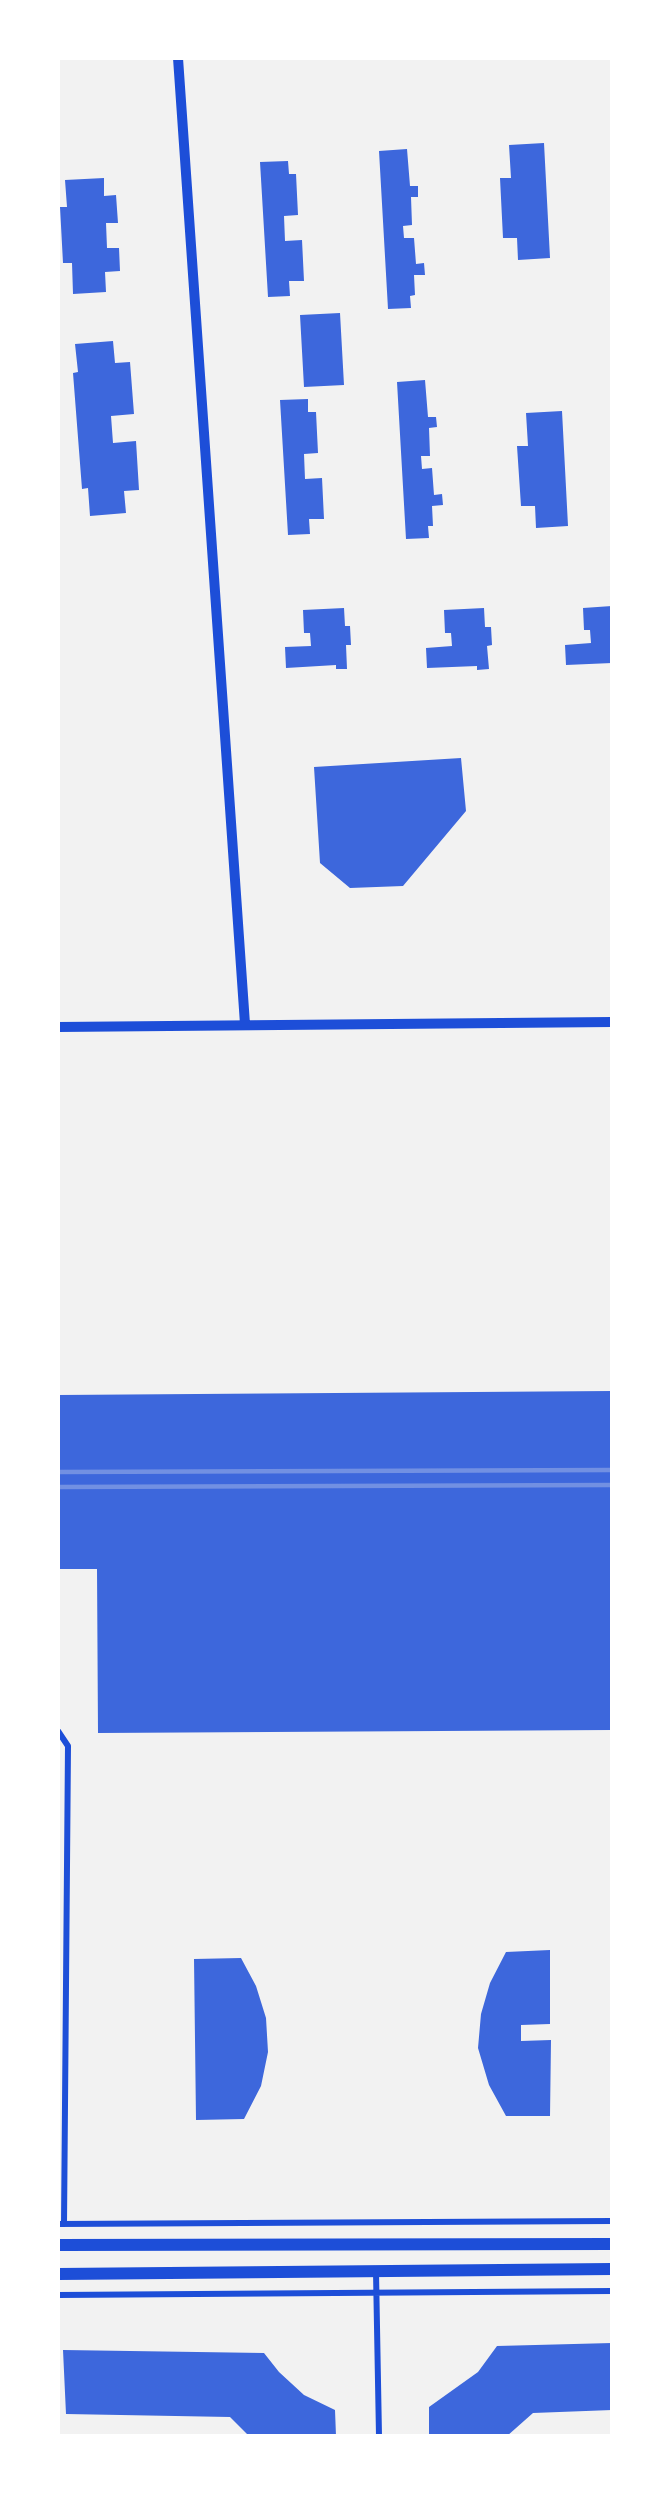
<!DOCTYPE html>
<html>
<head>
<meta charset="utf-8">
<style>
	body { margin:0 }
	#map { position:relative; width:670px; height:2494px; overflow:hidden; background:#f2f2f2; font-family:"Archivo Narrow",sans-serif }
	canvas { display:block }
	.frame { position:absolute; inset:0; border:60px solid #fff; pointer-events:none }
</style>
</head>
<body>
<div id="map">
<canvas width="670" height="2494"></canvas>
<div class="frame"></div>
</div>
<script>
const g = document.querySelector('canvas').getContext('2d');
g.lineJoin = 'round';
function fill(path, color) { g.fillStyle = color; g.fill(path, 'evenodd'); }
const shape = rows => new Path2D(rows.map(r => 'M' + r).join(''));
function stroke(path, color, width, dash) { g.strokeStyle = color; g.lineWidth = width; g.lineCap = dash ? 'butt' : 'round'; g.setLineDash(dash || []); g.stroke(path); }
fill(shape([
	[544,143,550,258,518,260,517,238,503,238,500,178,511,178,509,145],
	[407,149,410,186,418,186,418,197,411,197,412,225,403,226,404,238,414,238,416,264,424,263,425,275,414,275,415,295,410,296,411,308,388,309,379,151],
	[288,161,289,174,296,174,298,215,284,216,285,241,302,240,304,281,289,281,290,296,268,297,260,162],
	[104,178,104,196,116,195,118,223,106,223,107,248,119,248,120,271,105,272,106,292,73,294,72,263,63,263,60,207,67,207,65,180],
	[340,313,344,385,304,387,300,315],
	[113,341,115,363,130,362,134,414,111,416,113,443,136,441,139,490,124,491,126,513,90,516,88,488,82,489,73,373,78,372,75,344],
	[425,380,428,417,436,417,437,427,429,428,430,456,421,456,422,469,432,468,434,495,442,494,443,505,432,506,433,526,428,526,429,538,406,539,397,382],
	[308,399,308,412,316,412,318,453,304,454,305,479,322,478,324,519,309,519,310,534,288,535,280,400],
	[562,411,568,526,536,528,535,506,521,506,517,446,528,446,526,413],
	[612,606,612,663,566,665,565,645,591,643,590,630,584,630,583,608],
	[344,608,345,626,350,626,351,645,346,645,347,669,336,669,336,665,286,668,285,647,311,646,310,633,304,633,303,610],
	[484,608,485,627,491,627,492,645,487,646,489,669,477,670,477,666,427,668,426,648,452,646,451,633,445,633,444,610],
	[461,758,466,811,403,886,350,888,320,863,314,767],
	[612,1391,612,1730,98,1733,97,1569,58,1569,58,1395],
	[550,1950,550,2024,521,2025,521,2041,551,2040,550,2116,506,2116,489,2085,478,2048,481,2014,490,1983,506,1952],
	[241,1958,256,1986,266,2018,268,2052,261,2086,244,2119,196,2120,194,1959],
	[612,2343,612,2410,533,2413,507,2436,429,2436,429,2407,478,2372,497,2346],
	[63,2350,264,2353,279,2372,304,2395,335,2410,336,2436,249,2436,230,2417,66,2414]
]), '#3d67dc');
stroke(shape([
	[58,1731,68,1746,64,2224],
	[58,2224,612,2221],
	[376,2272,379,2436],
	[58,2295,612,2291]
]), '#1d4ed8', 6);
stroke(shape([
	[178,58,245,1024],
	[58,1027,612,1022]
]), '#1d4ed8', 10);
stroke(shape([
	[58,2245,612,2244],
	[58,2274,612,2269]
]), '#1d4ed8', 12);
stroke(shape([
	[58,1472,612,1470],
	[58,1487,612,1485]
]), '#7290e2', 4.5);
</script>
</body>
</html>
